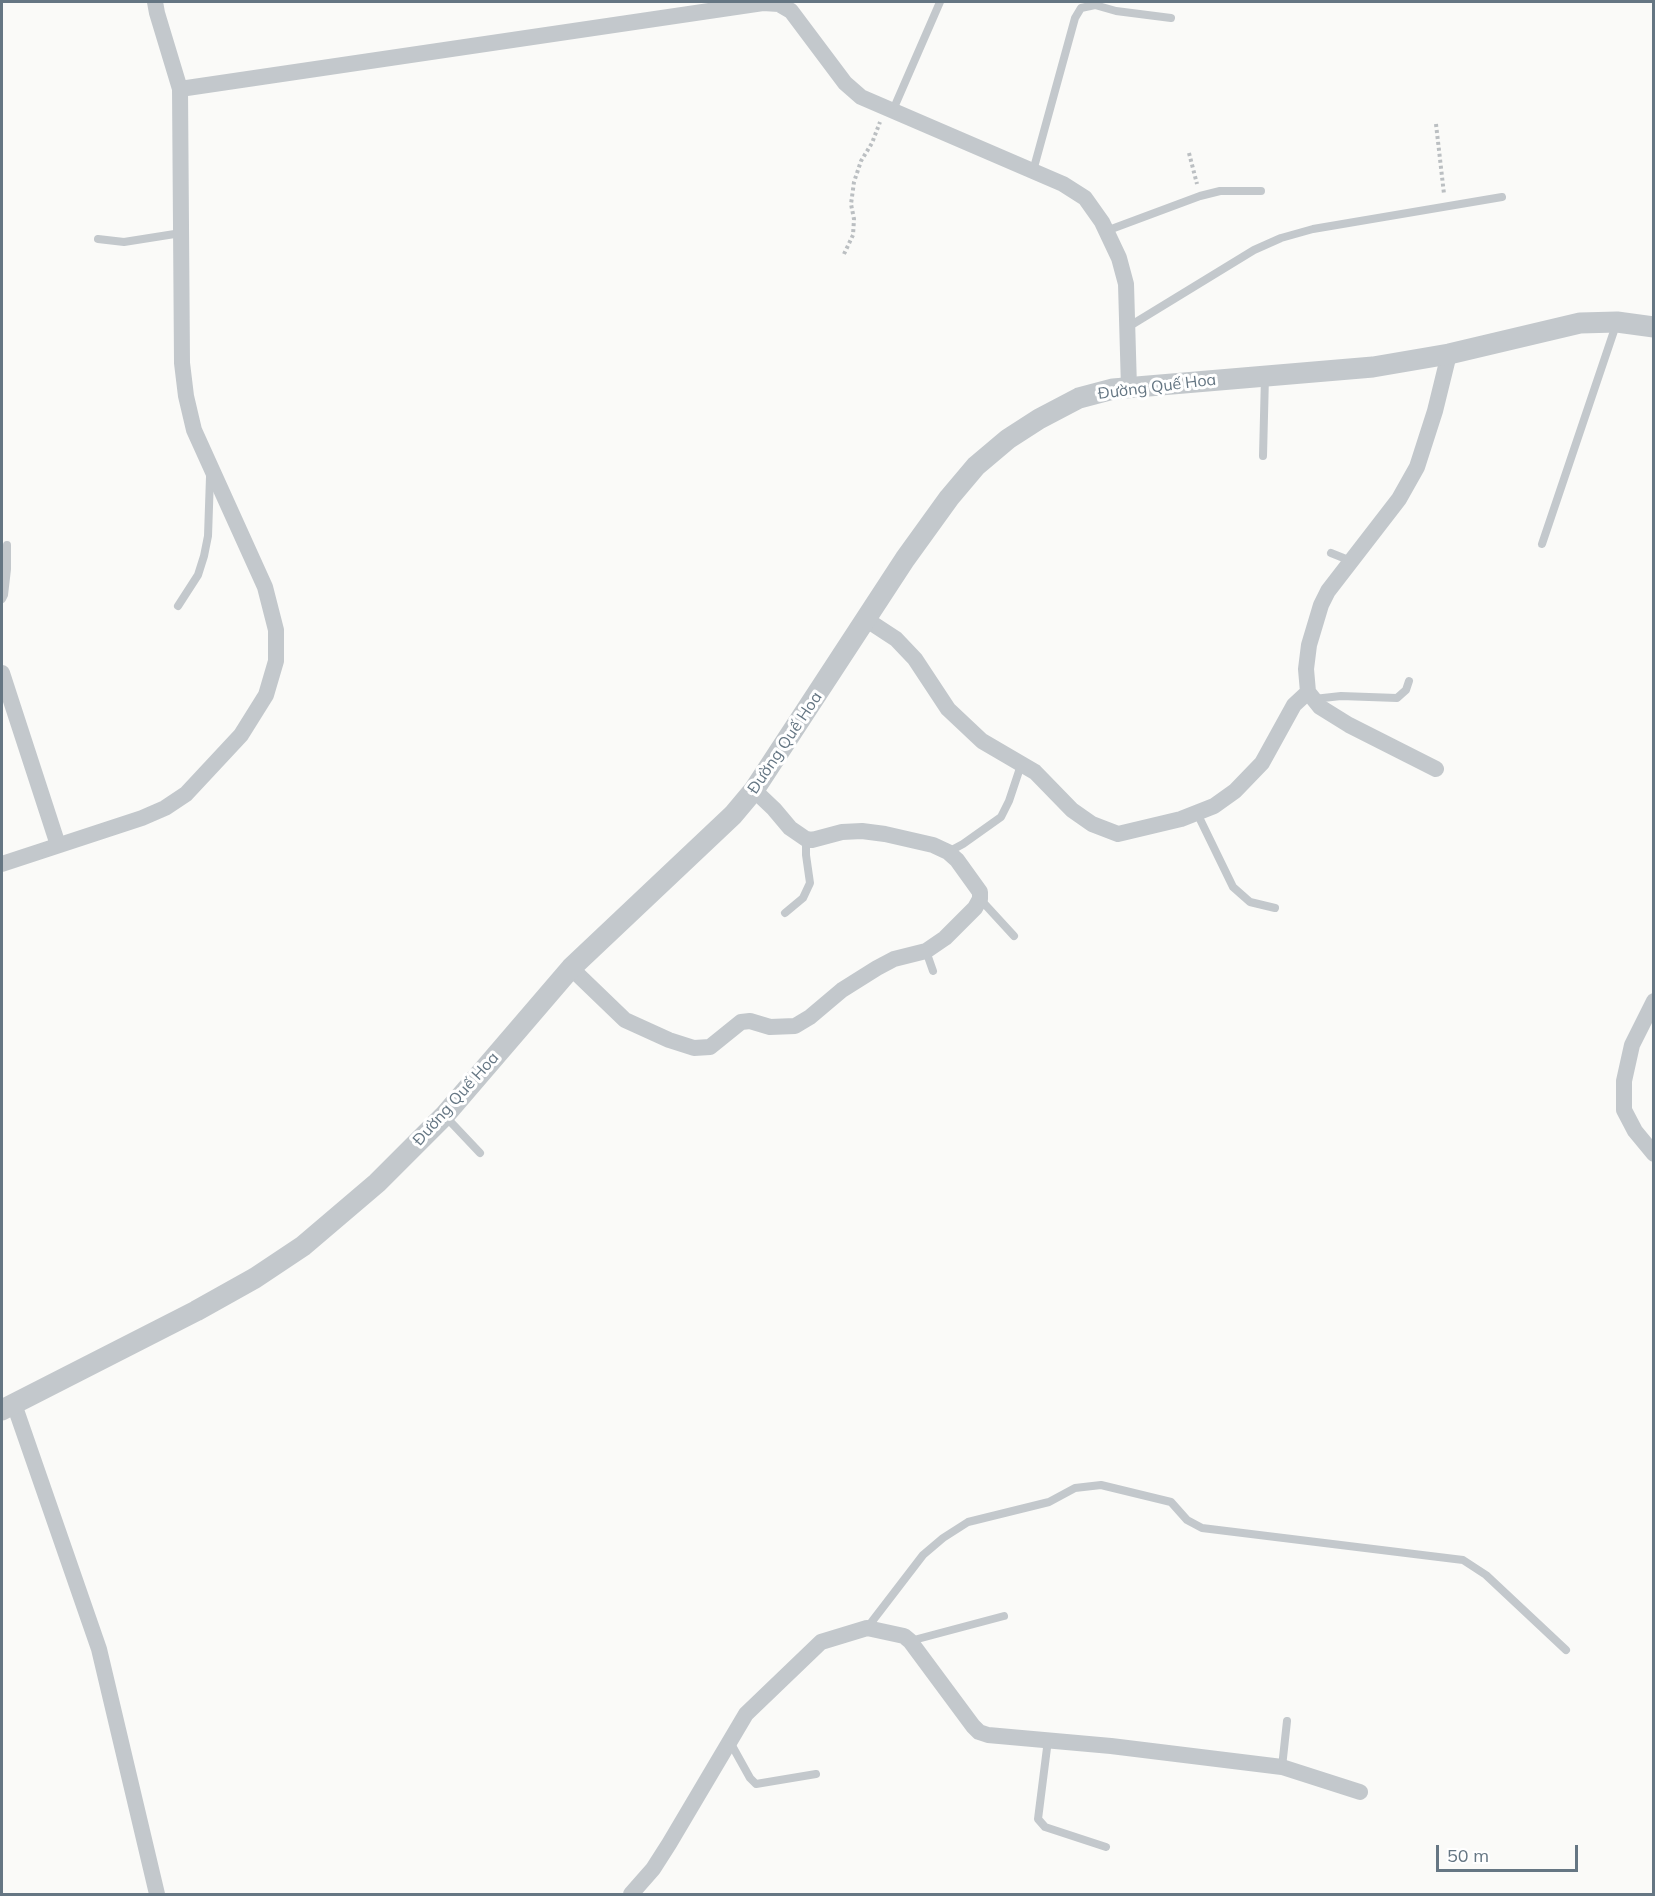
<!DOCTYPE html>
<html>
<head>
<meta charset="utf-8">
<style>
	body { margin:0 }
	#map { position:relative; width:1655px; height:1896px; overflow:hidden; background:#fafaf8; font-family:Mulish,sans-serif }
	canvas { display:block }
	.frame { position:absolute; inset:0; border:3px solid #657683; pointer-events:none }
	.scale { position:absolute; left:1436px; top:1845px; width:142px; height:27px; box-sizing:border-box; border:3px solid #657683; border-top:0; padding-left:8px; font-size:18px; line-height:21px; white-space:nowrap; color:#657683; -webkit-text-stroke:4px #fff; paint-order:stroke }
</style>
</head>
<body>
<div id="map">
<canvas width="1655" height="1896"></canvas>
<div class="frame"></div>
<div class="scale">50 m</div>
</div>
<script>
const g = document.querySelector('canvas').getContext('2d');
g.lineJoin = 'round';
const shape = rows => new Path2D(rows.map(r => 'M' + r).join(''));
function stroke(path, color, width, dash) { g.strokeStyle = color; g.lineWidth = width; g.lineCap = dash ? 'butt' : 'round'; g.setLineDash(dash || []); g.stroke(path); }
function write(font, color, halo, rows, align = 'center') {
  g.font = font + ' Mulish,sans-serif'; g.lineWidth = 6; g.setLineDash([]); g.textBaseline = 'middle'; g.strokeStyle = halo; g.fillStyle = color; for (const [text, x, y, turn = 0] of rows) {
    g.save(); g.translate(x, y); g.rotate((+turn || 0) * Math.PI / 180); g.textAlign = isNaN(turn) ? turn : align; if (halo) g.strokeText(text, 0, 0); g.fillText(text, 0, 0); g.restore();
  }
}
stroke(shape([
	[1436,124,1444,194],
	[1189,153,1197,184],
	[844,254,853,235,854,219,851,204,854,182,861,161,872,143,880,122]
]), '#bbbfc2', 4, [3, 3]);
stroke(shape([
	[893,110,940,2],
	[1033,171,1075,18,1081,8,1095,5,1116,11,1171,18],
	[1106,231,1200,196,1220,191,1261,191],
	[98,239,124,242,181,233],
	[1128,327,1254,250,1281,238,1313,229,1502,197],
	[1263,456,1265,376],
	[1542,544,1617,322],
	[1331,553,1351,561],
	[2,599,4,595,7,569,7,545],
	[178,606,198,575,204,556,208,536,210,477],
	[1314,699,1341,696,1397,698,1406,690,1409,681],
	[1197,813,1233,887,1250,902,1275,908],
	[948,852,963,844,1001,817,1009,801,1021,765],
	[980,899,1014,936],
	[785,913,803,898,810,883,806,855,806,839],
	[926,951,933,971],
	[445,1116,480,1153],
	[867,1628,923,1555,943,1538,968,1522,1049,1502,1075,1488,1101,1485,1171,1502,1187,1520,1202,1528,1463,1560,1486,1575,1566,1650],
	[910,1641,1004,1616],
	[1048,1740,1038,1819,1045,1827,1106,1847],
	[730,1742,750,1778,756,1784,816,1774],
	[1282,1767,1287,1721]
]), '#c3c8cc', 8);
stroke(shape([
	[180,89,763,3,779,4,791,11,845,83,861,97,1063,184,1085,198,1102,222,1119,258,1126,284,1129,388],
	[867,620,896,639,915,659,948,709,982,741,1035,772,1072,810,1092,824,1118,834,1181,819,1214,806,1235,791,1262,763,1294,705,1308,692],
	[2,673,58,845],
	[1436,769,1349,725,1320,707,1308,692,1306,669,1309,645,1321,605,1328,591,1399,499,1417,467,1435,411,1449,354],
	[2,864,142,818,165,808,186,794,241,735,266,695,276,661,276,630,265,587,194,430,186,396,182,363,180,89,157,13,155,2],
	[571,968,625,1020,669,1040,694,1048,710,1047,741,1022,750,1021,770,1027,795,1026,810,1017,842,990,877,968,894,959,926,951,945,938,975,908,980,899,980,892,957,860,948,852,933,845,885,834,862,831,842,832,812,840,806,839,790,828,774,809,754,790],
	[1654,1001,1632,1045,1624,1081,1624,1110,1635,1131,1654,1154],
	[14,1404,99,1649,157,1894],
	[631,1894,653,1869,669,1844,746,1714,821,1642,867,1628,904,1636,910,1641,973,1726,979,1732,988,1735,1111,1746,1282,1767,1360,1792]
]), '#c3c8cc', 16);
stroke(shape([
	[2,1410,196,1311,255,1278,303,1246,377,1183,444,1116,571,968,733,815,754,790,905,559,949,498,976,466,1008,439,1039,419,1079,398,1113,389,1373,367,1449,354,1580,323,1617,322,1654,327]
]), '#c3c8cc', 21);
write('16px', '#657683', '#fff', [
	["Đường Quế Hoa",1157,387,-7],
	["Đường Quế Hoa",785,743,-56],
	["Đường Quế Hoa",456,1099,-48]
]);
</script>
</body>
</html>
